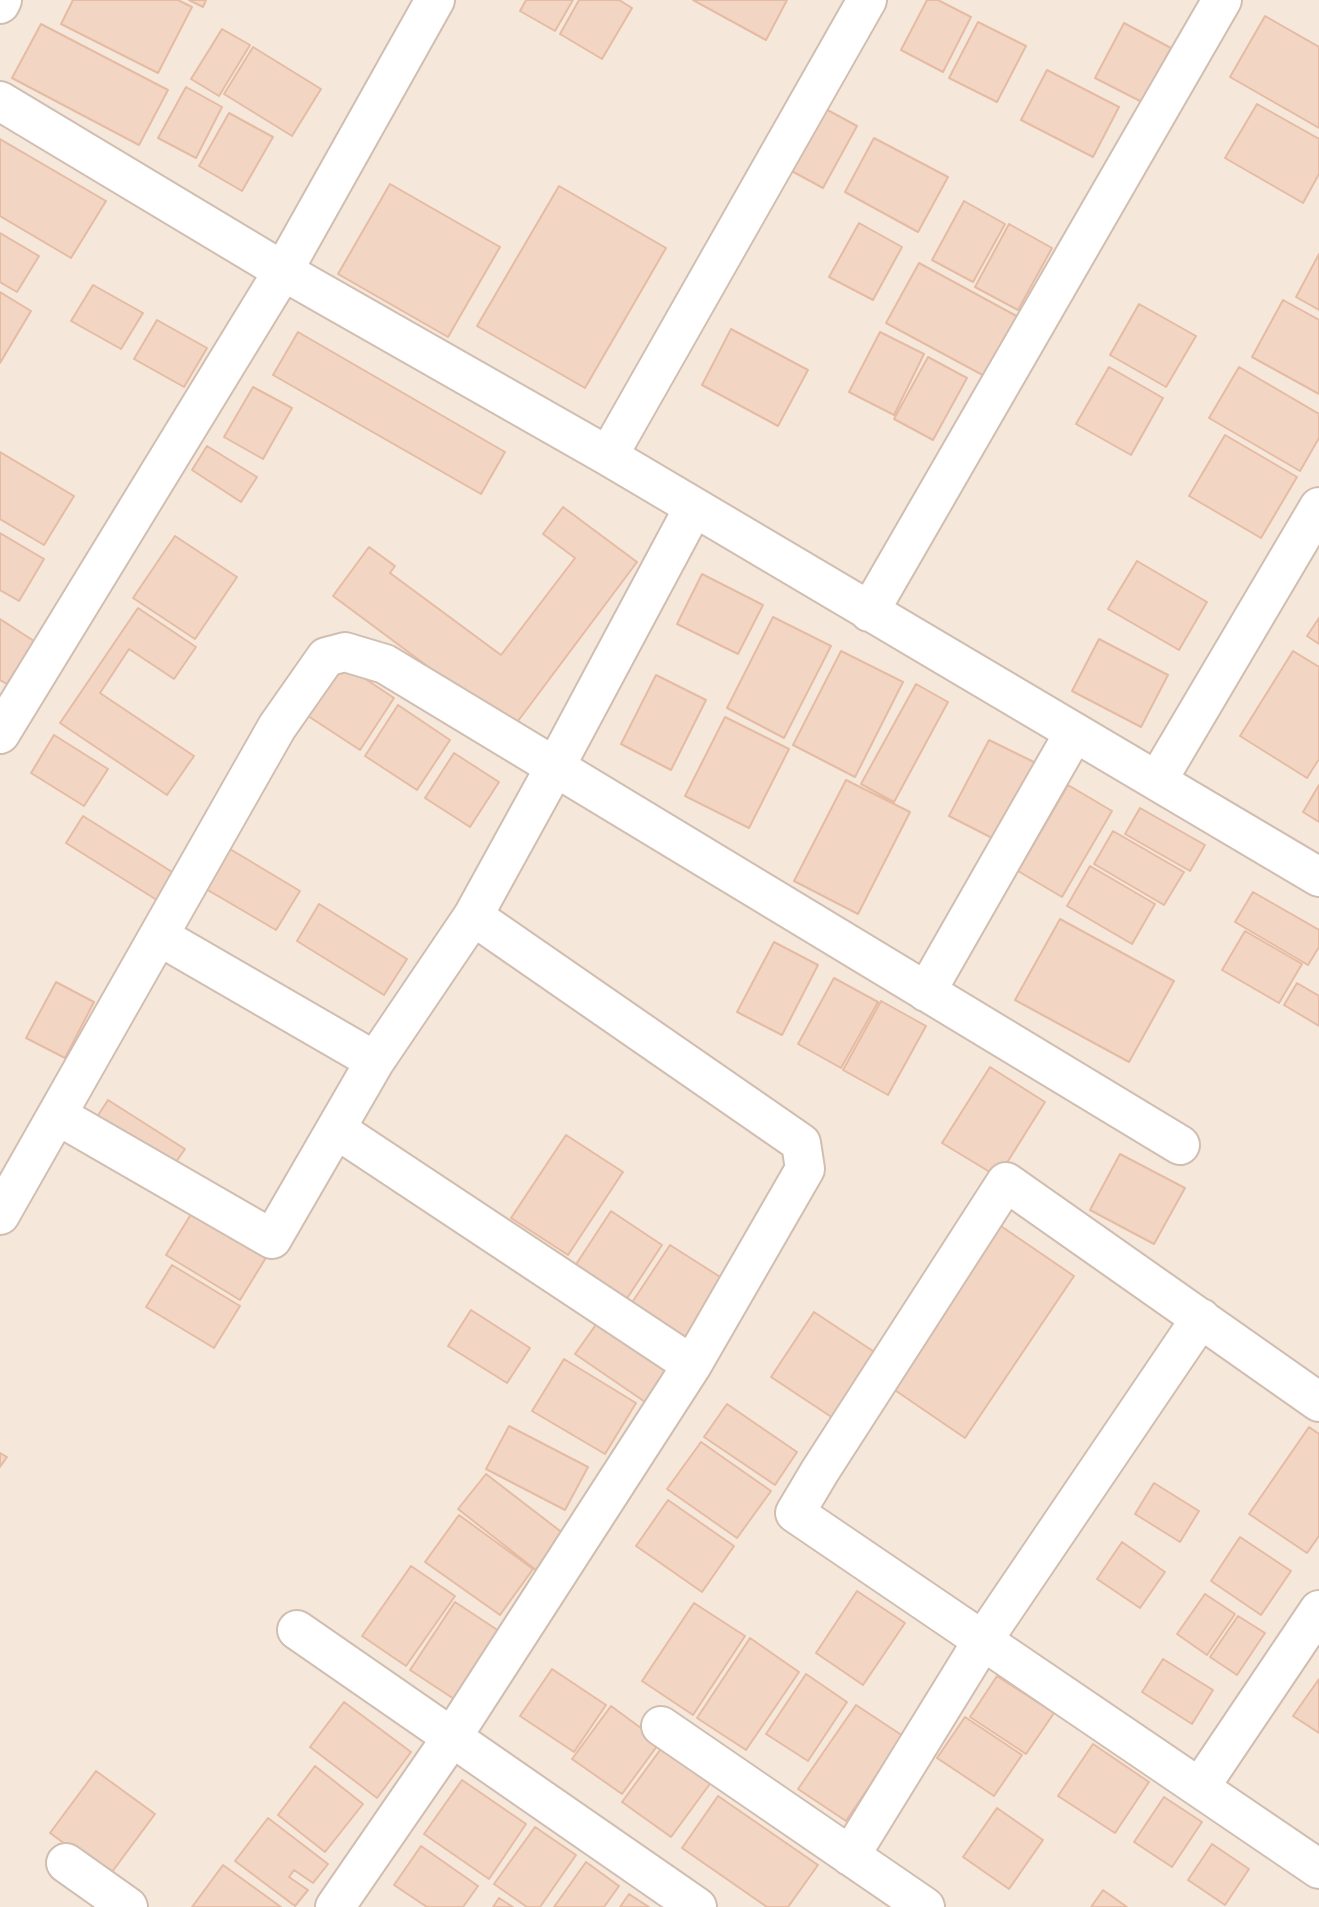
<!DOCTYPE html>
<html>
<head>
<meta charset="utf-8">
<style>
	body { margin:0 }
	canvas { display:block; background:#fdf6ec }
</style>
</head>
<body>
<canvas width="1319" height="1907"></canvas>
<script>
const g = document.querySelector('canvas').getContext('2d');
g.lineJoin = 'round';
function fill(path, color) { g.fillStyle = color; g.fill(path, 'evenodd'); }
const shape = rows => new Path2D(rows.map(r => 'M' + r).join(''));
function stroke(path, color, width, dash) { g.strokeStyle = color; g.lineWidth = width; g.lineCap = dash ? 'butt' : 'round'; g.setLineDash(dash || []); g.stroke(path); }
fill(shape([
	[0,0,1319,0,1319,1907,0,1907]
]), '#f5e8da');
const building = shape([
	[73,0,178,0,192,7,158,73,61,24,73,0],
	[189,0,206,0,203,7,189,0],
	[526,0,573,0,555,31,520,11,526,0],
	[579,0,619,0,632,8,602,59,560,34,579,0],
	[693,0,787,0,766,40,693,0],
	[927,0,938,0,971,17,943,72,901,50,927,0],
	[1265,16,1319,47,1319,128,1230,77,1265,16],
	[978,22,1026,46,997,102,949,78,978,22],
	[1124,23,1171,48,1142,102,1095,78,1124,23],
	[41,24,168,90,139,145,12,78,41,24],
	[222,29,250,45,219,96,191,79,222,29],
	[253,47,321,89,292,136,224,94,253,47],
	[1047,70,1119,107,1093,157,1021,120,1047,70],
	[186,87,222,107,196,158,158,138,186,87],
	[1257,104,1319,139,1319,174,1303,203,1225,158,1257,104],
	[822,107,857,126,823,188,788,169,822,107],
	[229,113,273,137,242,191,199,166,229,113],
	[874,138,948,177,918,232,845,192,874,138],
	[0,139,106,201,71,258,0,216,0,139],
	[390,184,500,247,448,337,338,274,390,184],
	[559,186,666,248,585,388,477,326,559,186],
	[964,201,1005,224,973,282,932,260,964,201],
	[859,223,902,247,873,300,829,277,859,223],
	[1009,224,1052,248,1018,310,975,287,1009,224],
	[0,233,39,256,17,292,0,282,0,233],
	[1319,254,1319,310,1296,297,1319,254],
	[919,263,1022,319,990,379,886,323,919,263],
	[93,285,143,313,121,349,71,321,93,285],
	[0,292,31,311,0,363,0,292],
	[1283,300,1319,320,1319,394,1252,357,1283,300],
	[1139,304,1196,336,1166,387,1110,355,1139,304],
	[157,320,207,348,184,387,134,359,157,320],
	[731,329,808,370,778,426,702,385,731,329],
	[298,332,505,452,481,494,273,375,298,332],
	[880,332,924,354,894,415,849,392,880,332],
	[928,357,967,378,933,440,894,419,928,357],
	[1109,367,1163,398,1131,455,1076,424,1109,367],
	[1239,367,1319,414,1319,438,1300,471,1209,418,1239,367],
	[253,387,292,408,263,459,224,437,253,387],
	[1225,435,1297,477,1261,538,1189,496,1225,435],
	[207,446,257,477,241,502,192,470,207,446],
	[0,452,74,496,44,545,0,519,0,452],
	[563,507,637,562,512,729,333,596,369,547,395,566,390,573,501,655,575,558,543,534,563,507],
	[0,533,44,559,19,601,0,590,0,533],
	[175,536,237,577,195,639,133,598,175,536],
	[1137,561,1207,602,1179,650,1108,609,1137,561],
	[702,574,763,605,738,654,677,624,702,574],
	[138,608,196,647,174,679,129,649,100,693,194,756,167,795,60,723,138,608],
	[773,617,831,646,784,738,727,708,773,617],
	[1319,618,1319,644,1307,636,1319,618],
	[0,619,34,641,7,684,0,680,0,619],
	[1099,639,1168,675,1141,727,1072,691,1099,639],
	[841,651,903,682,855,777,793,745,841,651],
	[1293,651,1319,667,1319,759,1307,778,1240,736,1293,651],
	[340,662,394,698,360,750,305,714,340,662],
	[656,675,706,700,671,770,621,744,656,675],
	[916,684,948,702,894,802,861,784,916,684],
	[398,705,450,740,417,790,365,756,398,705],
	[725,717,789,749,749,828,685,796,725,717],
	[54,735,108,769,84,806,31,773,54,735],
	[989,740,1040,765,1000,842,949,816,989,740],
	[454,753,499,782,470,827,425,798,454,753],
	[846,780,910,812,858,914,794,881,846,780],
	[1068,785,1112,811,1062,897,1018,871,1068,785],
	[1319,785,1319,822,1303,812,1319,785],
	[1140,808,1205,845,1190,871,1125,834,1140,808],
	[83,816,177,875,160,902,66,843,83,816],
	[1113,831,1184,872,1164,905,1094,864,1113,831],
	[230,849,300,891,276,930,206,889,230,849],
	[1090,866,1155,904,1132,944,1067,906,1090,866],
	[1253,892,1319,930,1319,947,1308,965,1235,922,1253,892],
	[319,904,407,959,384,995,297,941,319,904],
	[1060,919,1174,981,1129,1062,1015,1000,1060,919],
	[1245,931,1302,964,1279,1003,1222,970,1245,931],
	[774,942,818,965,782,1035,737,1012,774,942],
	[834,978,878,1002,841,1068,798,1044,834,978],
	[56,982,94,1002,65,1058,26,1038,56,982],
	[1297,983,1319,996,1319,1026,1284,1005,1297,983],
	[881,1001,926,1026,888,1095,843,1070,881,1001],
	[990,1067,1045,1102,998,1177,942,1143,990,1067],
	[108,1100,185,1149,169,1172,93,1123,108,1100],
	[566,1135,623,1172,568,1255,511,1218,566,1135],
	[1120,1154,1185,1188,1154,1244,1090,1210,1120,1154],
	[193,1211,267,1256,240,1300,166,1255,193,1211],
	[611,1211,662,1245,624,1303,573,1269,611,1211],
	[992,1220,1074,1276,965,1438,883,1382,992,1220],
	[670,1245,725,1280,684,1342,629,1307,670,1245],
	[172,1265,240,1306,214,1348,146,1307,172,1265],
	[471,1310,530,1348,507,1383,448,1346,471,1310],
	[814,1312,885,1359,842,1424,771,1377,814,1312],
	[600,1319,673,1368,648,1404,575,1354,600,1319],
	[564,1359,636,1403,605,1454,532,1411,564,1359],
	[727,1404,797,1452,775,1485,704,1437,727,1404],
	[509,1426,588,1467,565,1510,486,1469,509,1426],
	[1309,1427,1319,1434,1319,1536,1307,1553,1249,1514,1309,1427],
	[701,1442,771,1491,737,1538,667,1489,701,1442],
	[0,1453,7,1457,0,1467,0,1453],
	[486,1474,564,1534,536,1570,458,1509,486,1474],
	[1154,1483,1199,1511,1180,1542,1135,1514,1154,1483],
	[668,1500,734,1546,702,1592,636,1546,668,1500],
	[459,1515,533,1569,500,1615,425,1562,459,1515],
	[1240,1537,1291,1571,1261,1615,1211,1581,1240,1537],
	[1122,1542,1165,1572,1140,1608,1097,1579,1122,1542],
	[411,1566,455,1596,406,1666,362,1636,411,1566],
	[857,1591,905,1623,863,1685,816,1653,857,1591],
	[1205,1594,1235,1614,1207,1655,1177,1634,1205,1594],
	[455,1602,499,1631,454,1699,410,1670,455,1602],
	[694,1603,745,1636,693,1715,642,1681,694,1603],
	[1238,1616,1265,1633,1237,1675,1210,1657,1238,1616],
	[750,1638,799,1672,746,1750,697,1718,750,1638],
	[1163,1659,1213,1690,1192,1724,1142,1692,1163,1659],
	[552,1669,606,1705,574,1752,520,1716,552,1669],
	[806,1674,847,1702,808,1761,766,1734,806,1674],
	[997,1676,1054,1713,1026,1754,970,1717,997,1676],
	[1319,1679,1319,1733,1293,1716,1319,1679],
	[344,1702,411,1752,377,1798,310,1747,344,1702],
	[856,1705,903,1736,846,1821,798,1789,856,1705],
	[611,1706,660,1742,622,1794,572,1759,611,1706],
	[965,1717,1022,1755,994,1796,937,1758,965,1717],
	[1093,1744,1149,1782,1115,1833,1058,1796,1093,1744],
	[663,1746,712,1781,671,1837,622,1802,663,1746],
	[315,1766,363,1804,325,1852,278,1815,315,1766],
	[96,1771,155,1814,109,1876,50,1833,96,1771],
	[462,1780,526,1824,489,1879,424,1834,462,1780],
	[718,1796,818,1865,788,1907,767,1907,682,1848,718,1796],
	[1164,1797,1202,1822,1172,1867,1134,1842,1164,1797],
	[997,1808,1043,1840,1009,1889,963,1857,997,1808],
	[268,1818,328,1864,313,1883,294,1870,289,1877,308,1890,295,1906,235,1861,268,1818],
	[535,1827,576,1855,540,1907,527,1907,494,1884,535,1827],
	[1212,1844,1249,1869,1225,1905,1188,1880,1212,1844],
	[421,1846,478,1886,463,1907,427,1907,394,1885,421,1846],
	[586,1862,619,1886,604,1907,554,1907,586,1862],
	[223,1865,281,1907,192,1907,223,1865],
	[1103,1890,1127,1907,1091,1907,1103,1890],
	[629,1894,649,1907,620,1907,629,1894],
	[499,1898,513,1907,493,1907,499,1898]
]);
fill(building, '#f3d5c3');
stroke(building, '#e6bba3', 2);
const minor = shape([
	[0,4,2,0],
	[0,101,283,271,608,456,1319,877],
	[608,456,867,0],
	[869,612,1222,0],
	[0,734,283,271,435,0],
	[1157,781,1319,507],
	[159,936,375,1061],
	[926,992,1074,733],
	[57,1115,272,1239,375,1061,473,916,555,767,694,507],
	[336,1129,692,1365],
	[0,1215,277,727,326,657,345,652,385,664,1180,1145],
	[1319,1402,1006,1182,820,1471,795,1513,1319,1869],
	[297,1630,697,1907],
	[661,1726,925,1907],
	[1200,1787,1319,1610],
	[850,1856,983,1640,1201,1318],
	[66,1863,128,1907],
	[335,1907,452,1737,692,1365,805,1169,801,1143,473,916]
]);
stroke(minor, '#d1beb0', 42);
stroke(minor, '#fff', 38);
</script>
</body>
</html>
